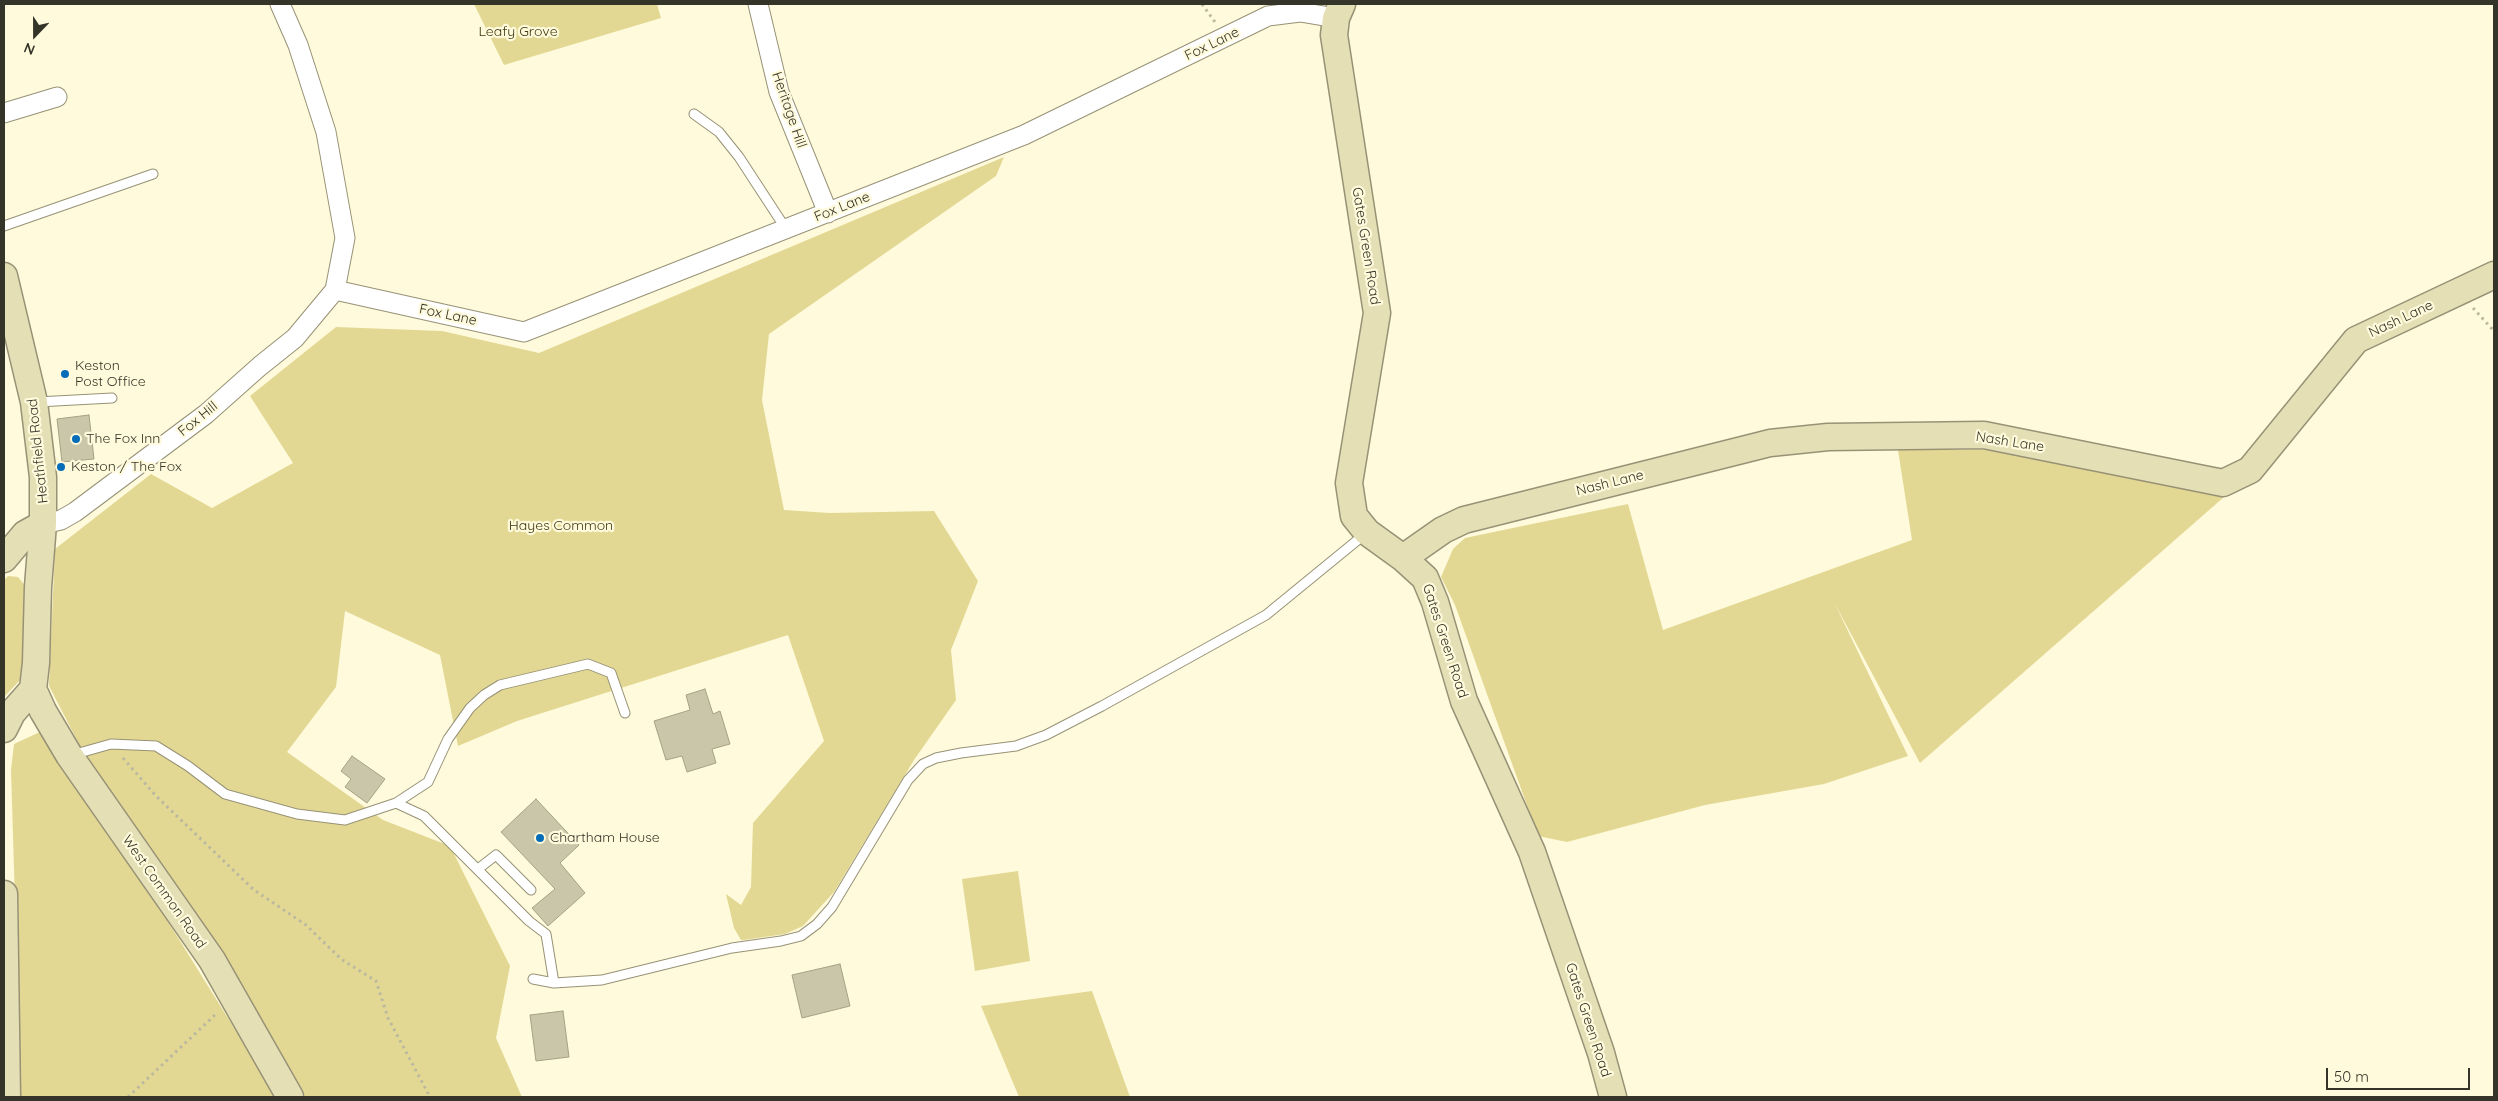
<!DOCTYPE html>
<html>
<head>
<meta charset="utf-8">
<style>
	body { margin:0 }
	#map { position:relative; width:2498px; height:1101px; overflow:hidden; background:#fefadb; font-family:Quicksand,sans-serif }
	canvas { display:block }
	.frame { position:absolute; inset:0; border:5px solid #353428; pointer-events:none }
	.north { position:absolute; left:10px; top:10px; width:50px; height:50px; -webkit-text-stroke:4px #fefadb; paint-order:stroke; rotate:202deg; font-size:14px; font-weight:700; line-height:20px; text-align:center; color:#353428 }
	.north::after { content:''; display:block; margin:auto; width:18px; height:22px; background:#353428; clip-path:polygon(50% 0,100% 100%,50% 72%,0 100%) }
	.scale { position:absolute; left:2326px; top:1068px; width:144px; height:22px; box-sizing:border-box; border:2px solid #353428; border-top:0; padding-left:6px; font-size:15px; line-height:18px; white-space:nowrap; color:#353428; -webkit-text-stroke:4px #fefadb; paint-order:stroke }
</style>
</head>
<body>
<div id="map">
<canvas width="2498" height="1101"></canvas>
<div class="frame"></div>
<div class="north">N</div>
<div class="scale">50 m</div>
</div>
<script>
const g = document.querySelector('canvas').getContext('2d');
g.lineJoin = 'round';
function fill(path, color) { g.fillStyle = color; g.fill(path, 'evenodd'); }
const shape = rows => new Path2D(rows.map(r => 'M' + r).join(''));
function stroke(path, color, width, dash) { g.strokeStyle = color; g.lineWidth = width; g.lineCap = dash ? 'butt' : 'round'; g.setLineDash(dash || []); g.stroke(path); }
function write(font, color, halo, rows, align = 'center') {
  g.font = font + ' Quicksand,sans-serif'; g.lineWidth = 4.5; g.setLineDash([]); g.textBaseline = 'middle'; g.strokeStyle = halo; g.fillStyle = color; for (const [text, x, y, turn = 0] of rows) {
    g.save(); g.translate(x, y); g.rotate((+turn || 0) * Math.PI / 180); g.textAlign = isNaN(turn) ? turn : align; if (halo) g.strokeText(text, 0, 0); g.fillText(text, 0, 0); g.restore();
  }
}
fill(shape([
	[474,4,657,4,661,18,504,65],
	[1004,157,996,176,769,334,762,400,784,510,830,513,934,511,978,581,951,650,956,700,914,760,834,892,803,926,785,934,744,940,741,940,734,928,726,894,741,905,751,887,753,823,824,741,788,635,517,721,458,746,440,655,345,611,336,687,287,752,383,820,450,846,510,966,496,1038,522,1097,305,1097,224,954,95,775,49,686,55,549,151,474,212,508,293,463,250,396,336,327,442,331,539,353],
	[1898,450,1989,450,2224,497,1920,763,1835,604,1908,756,1824,784,1705,805,1567,842,1538,836,1455,605,1441,577,1453,549,1465,538,1628,504,1663,630,1912,540],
	[8,576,18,577,28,589,21,679,4,697,4,580],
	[42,731,101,824,167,920,277,1097,21,1097,11,770,14,744],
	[1018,871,1030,961,975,971,962,879],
	[1092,991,1130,1097,1019,1097,981,1006]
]), '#e3d893');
const building = shape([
	[89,415,94,459,62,462,57,419,89,415],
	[705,689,713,714,720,711,730,744,712,749,716,763,687,772,682,756,666,760,654,721,690,710,686,695,705,689],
	[352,756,385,779,367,803,345,787,351,779,341,771,352,756],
	[536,799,579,845,560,863,585,893,548,926,532,908,555,889,501,832,536,799],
	[840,964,850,1006,802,1018,792,975,840,964],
	[563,1011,569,1057,536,1061,530,1015,563,1011]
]);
fill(building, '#cac6a9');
stroke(building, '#a6a185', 1);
const lane = shape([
	[694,114,719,132,739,157,786,229],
	[4,226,153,174],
	[37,402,112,398],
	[72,755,111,744,156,746,188,766,225,794,297,814,345,820,396,803,428,782,448,739,470,708,484,695,500,685,588,664,611,673,625,713],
	[396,803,424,816,529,921,546,934,554,983],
	[478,869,496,855,531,890],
	[533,979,554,983,602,980,732,948,781,941,801,936,817,924,832,907,908,780,923,764,936,758,961,753,1016,746,1046,735,1102,706,1266,615,1365,534]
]);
const street = shape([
	[758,4,779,92,828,213],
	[4,113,57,97],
	[335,290,524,332,1024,135,1268,16,1300,12,1336,18],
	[43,524,61,520,75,512,206,414,260,366,295,338,335,290,345,238,326,132,298,45,280,4]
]);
const secondary = shape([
	[1342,4,1336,18,1334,35,1377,313,1349,483,1354,516,1367,532,1403,558,1425,578,1435,602,1464,701,1532,852,1601,1053,1613,1097],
	[4,276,34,402,43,477,43,524,38,587,36,663,33,689],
	[1403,558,1443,530,1464,520,1770,443,1828,437,1984,435,2223,483,2250,470,2356,340,2494,275],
	[4,559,25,534,43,524],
	[33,689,43,711,69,755,212,960,290,1097],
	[4,729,12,713,33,689],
	[4,894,7,1097]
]);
stroke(lane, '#979276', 11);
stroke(street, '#979276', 21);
stroke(secondary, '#979276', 29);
stroke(shape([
	[1202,4,1215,22],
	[2473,308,2494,331],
	[123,758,156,796,254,890,306,925,341,959,376,981,388,1018,430,1097],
	[128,1097,217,1013]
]), '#bab89f', 3, [2.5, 4]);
stroke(lane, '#fff', 9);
stroke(street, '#fff', 19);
stroke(secondary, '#e5dfb6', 26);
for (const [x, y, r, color] of [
	[65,374,5,"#056cb8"],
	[76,439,5,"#056cb8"],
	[61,467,5,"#056cb8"],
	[540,838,5,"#056cb8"]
]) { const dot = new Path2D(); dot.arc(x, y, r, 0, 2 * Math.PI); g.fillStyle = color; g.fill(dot); stroke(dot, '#fefadb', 2); }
write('14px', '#403911', '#fefadb', [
	["Leafy Grove",518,32],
	["Hayes Common",561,526]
]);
write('14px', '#353428', '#fefadb', [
	["Fox Lane",1212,44,-26],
	["Heritage Hill",789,110,71],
	["Fox Lane",842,207,-22],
	["Gates Green Road",1366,246,81],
	["Fox Lane",448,315,12],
	["Nash Lane",2401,319,-25],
	["Fox Hill",198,419,-39],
	["Nash Lane",2010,442,9],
	["Heathfield Road",38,451,-96],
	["Nash Lane",1610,483,-14],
	["Gates Green Road",1445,641,72],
	["West Common Road",164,892,55],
	["Gates Green Road",1588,1020,72]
]);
write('14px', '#353428', '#fefadb', [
	["Keston",75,366],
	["Post Office",75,382],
	["The Fox Inn",86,439],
	["Keston / The Fox",71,467],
	["Chartham House",550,838]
], 'left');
</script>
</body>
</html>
